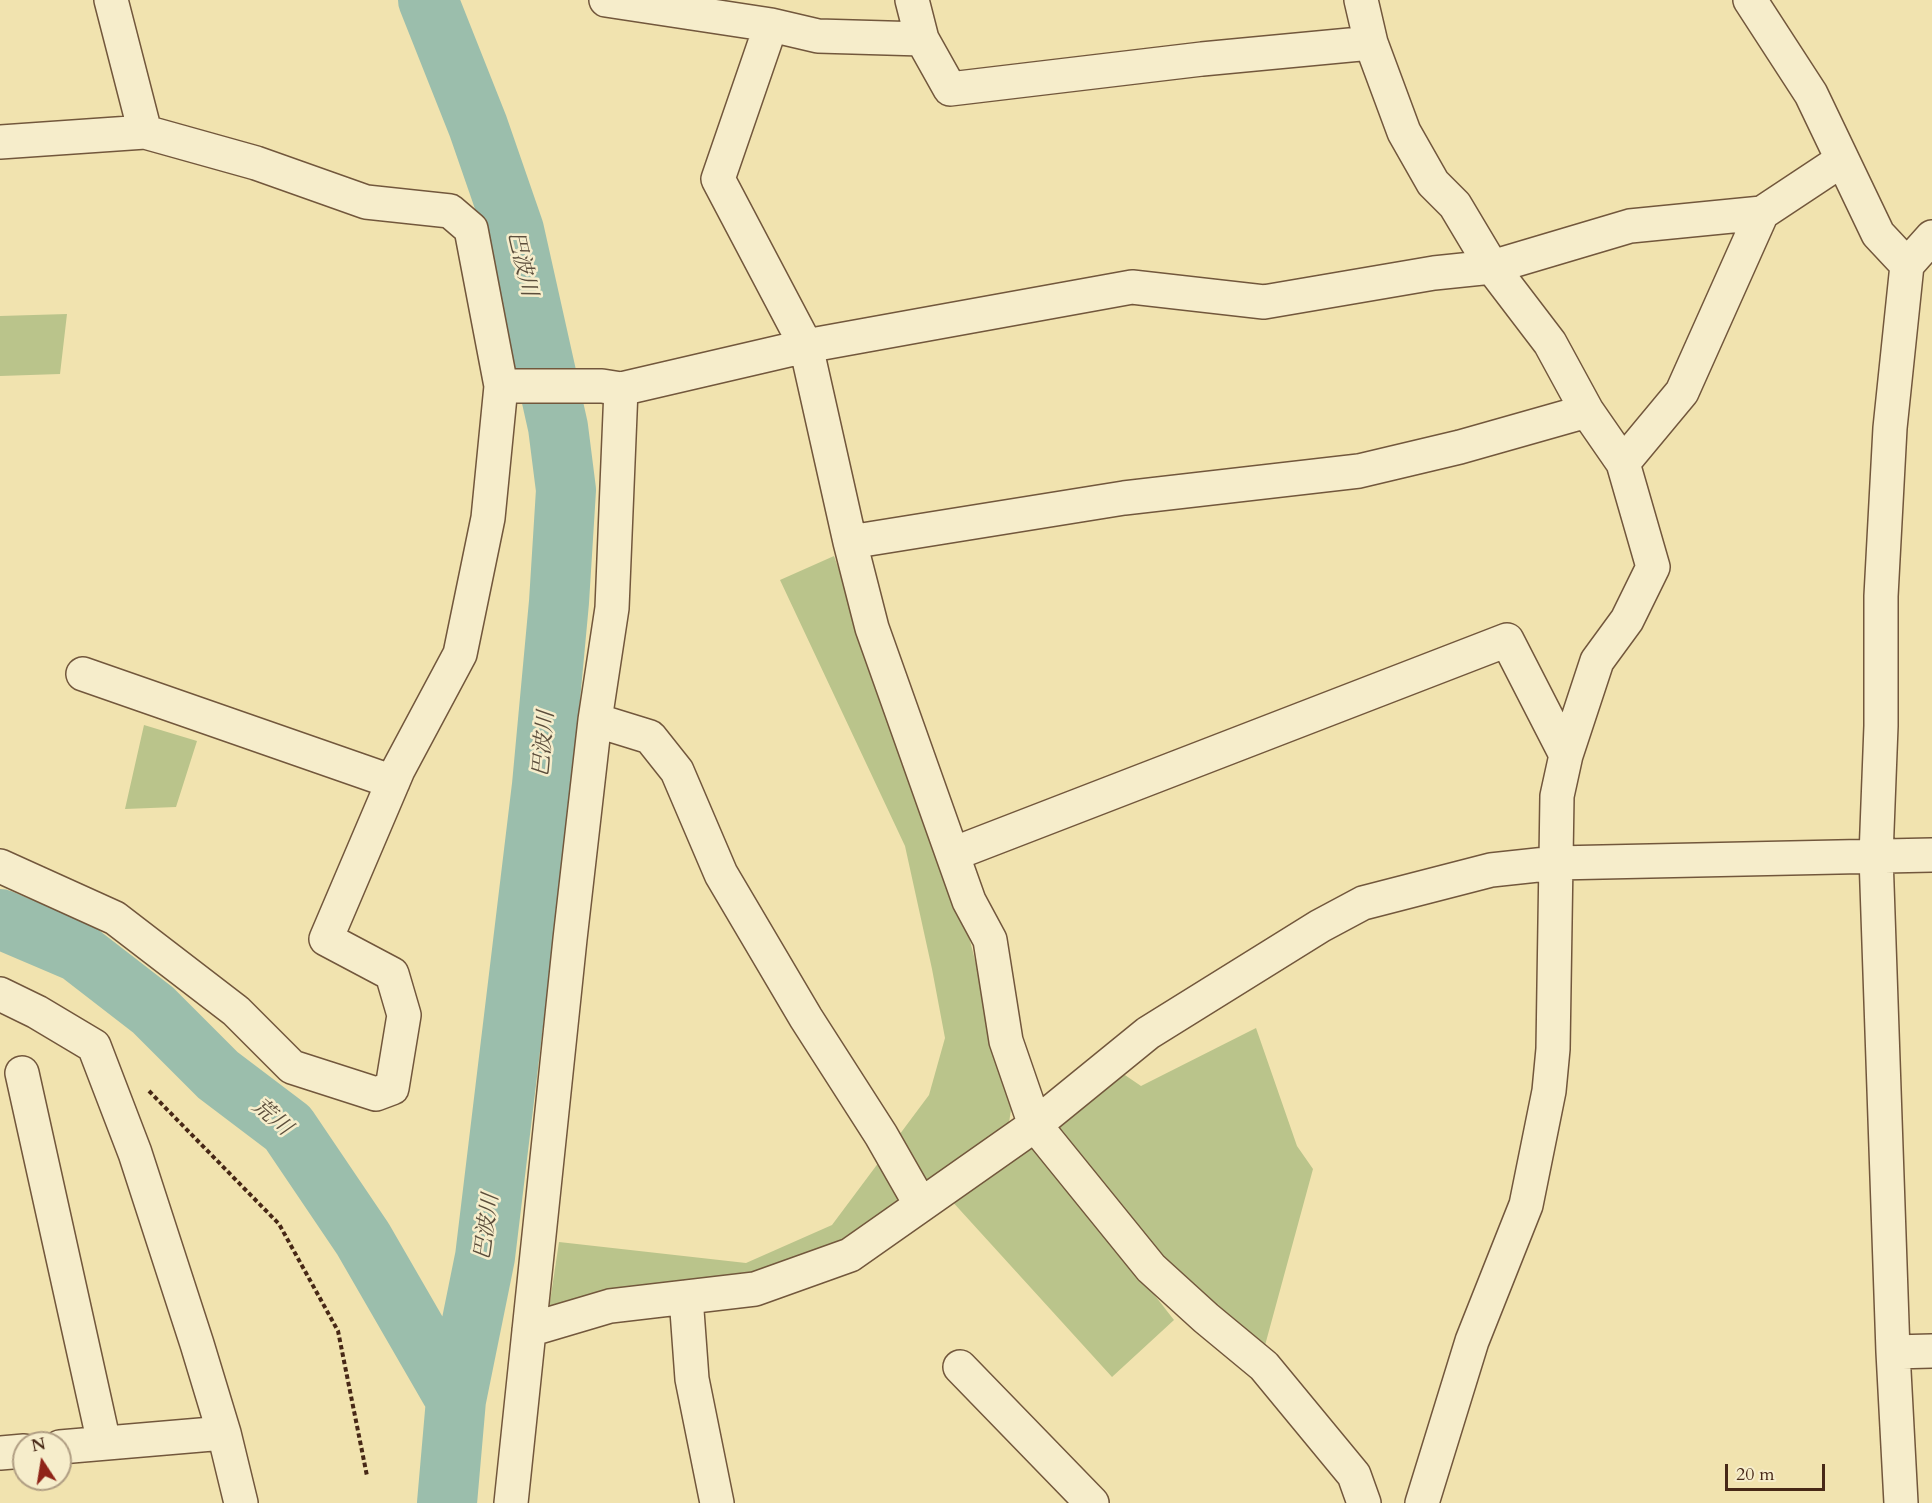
<!DOCTYPE html>
<html>
<head>
<meta charset="utf-8">
<style>
	body { margin:0 }
	#map { position:relative; width:1932px; height:1503px; overflow:hidden; background:#f1e3af; font-family:Cardo,serif }
	canvas { display:block }
	.north { position:absolute; left:12px; top:1431px; width:60px; height:60px; box-sizing:border-box; background:#f6edcb; border:2px solid #b09e83; border-radius:50%; rotate:348deg; font-size:16px; font-weight:700; line-height:24px; text-align:center; color:#472816 }
	.north::after { content:''; display:block; margin:auto; width:21px; height:27px; background:#8f2418; clip-path:polygon(50% 0,100% 100%,50% 72%,0 100%) }
	.scale { position:absolute; left:1725px; top:1464px; width:100px; height:27px; box-sizing:border-box; border:3px solid #472816; border-top:0; padding-left:8px; font-size:18px; line-height:21px; white-space:nowrap; color:#472816; -webkit-text-stroke:4px #f6edcb; paint-order:stroke }
</style>
</head>
<body>
<div id="map">
<canvas width="1932" height="1503"></canvas>
<div class="north">N</div>
<div class="scale">20 m</div>
</div>
<script>
const g = document.querySelector('canvas').getContext('2d');
g.lineJoin = 'round';
function fill(path, color) { g.fillStyle = color; g.fill(path, 'evenodd'); }
const shape = rows => new Path2D(rows.map(r => 'M' + r).join(''));
function stroke(path, color, width, dash) { g.strokeStyle = color; g.lineWidth = width; g.lineCap = dash ? 'butt' : 'round'; g.setLineDash(dash || []); g.stroke(path); }
function write(font, color, halo, rows, align = 'center') {
  g.font = font + ' Cardo,"Noto Serif JP",serif'; g.lineWidth = 5; g.setLineDash([]); g.textBaseline = 'middle'; g.strokeStyle = halo; g.fillStyle = color; for (const [text, x, y, turn = 0] of rows) {
    g.save(); g.translate(x, y); g.rotate((+turn || 0) * Math.PI / 180); g.textAlign = isNaN(turn) ? turn : align; if (halo) g.strokeText(text, 0, 0); g.fillText(text, 0, 0); g.restore();
  }
}
fill(shape([
	[67,314,60,374,0,376,0,316],
	[834,556,967,929,1012,1104,1007,1135,844,1250,753,1279,549,1308,559,1242,746,1263,832,1225,929,1095,945,1038,932,969,905,846,780,580],
	[144,725,197,741,176,807,125,809],
	[1256,1028,1297,1146,1313,1169,1264,1349,1168,1269,1051,1124,1119,1071,1141,1086],
	[1030,1136,1174,1320,1112,1377,950,1199]
]), '#bac48b');
stroke(shape([
	[428,0,478,126,514,230,558,427,566,490,559,602,542,785,485,1257,456,1400,447,1503],
	[0,919,78,952,153,1010,218,1075,288,1128,363,1239,456,1400]
]), '#9bbeac', 60);
const minor = shape([
	[111,0,145,132],
	[606,0,771,25,818,36,922,39,950,89,1202,59,1371,43],
	[912,0,922,39],
	[1361,0,1371,43,1404,132,1433,183,1455,205,1492,267,1550,343,1587,411,1623,463,1653,567,1627,620,1597,661,1566,755,1557,796,1553,1049,1549,1091,1526,1205,1472,1341,1422,1503],
	[1750,0,1811,94,1878,234,1907,265],
	[771,25,718,179,806,346,850,542,872,628,969,901,990,940,1006,1041,1035,1125,1151,1268,1206,1318,1264,1366,1354,1475,1364,1503],
	[0,142,145,132,256,163,366,202,450,211,471,229,501,386,488,518,460,654,398,770,326,939,392,974,404,1015,392,1088,376,1094,292,1067,236,1011,115,918,0,866],
	[501,386,602,386,621,389,806,346,1132,287,1264,302,1434,273,1492,267,1630,226,1762,213,1842,160],
	[621,389,612,608,595,720,650,737,677,771,721,874,806,1018,881,1135,921,1205],
	[1623,463,1682,392,1762,213],
	[850,542,1124,498,1359,471,1460,447,1587,411],
	[83,674,393,782],
	[953,854,1507,640,1566,755],
	[0,994,37,1012,94,1046,135,1153,197,1344,224,1433,241,1503],
	[22,1073,104,1443],
	[686,1297,692,1379,717,1503],
	[529,1330,610,1306,755,1289,850,1255,1035,1125,1148,1033,1320,926,1363,903,1491,870,1556,863,1932,855],
	[1893,1352,1932,1351],
	[960,1367,1092,1503],
	[60,1447,224,1433],
	[0,1453,24,1451],
	[511,1503,570,939,595,720],
	[1901,1503,1893,1352,1876,856,1881,726,1881,596,1890,428,1907,265,1932,237]
]);
stroke(minor, '#72573c', 36);
stroke(shape([
	[149,1091,279,1224,338,1331,367,1476]
]), '#472816', 4, [4.5, 3]);
stroke(minor, '#f6edcb', 33);
write('italic 22px', '#5c4e3c', '#f6edcb', [
	["巴波川",521,264,77],
	["巴波川",545,744,-85],
	["荒川",271,1118,41],
	["巴波川",488,1227,-82]
]);
</script>
</body>
</html>
